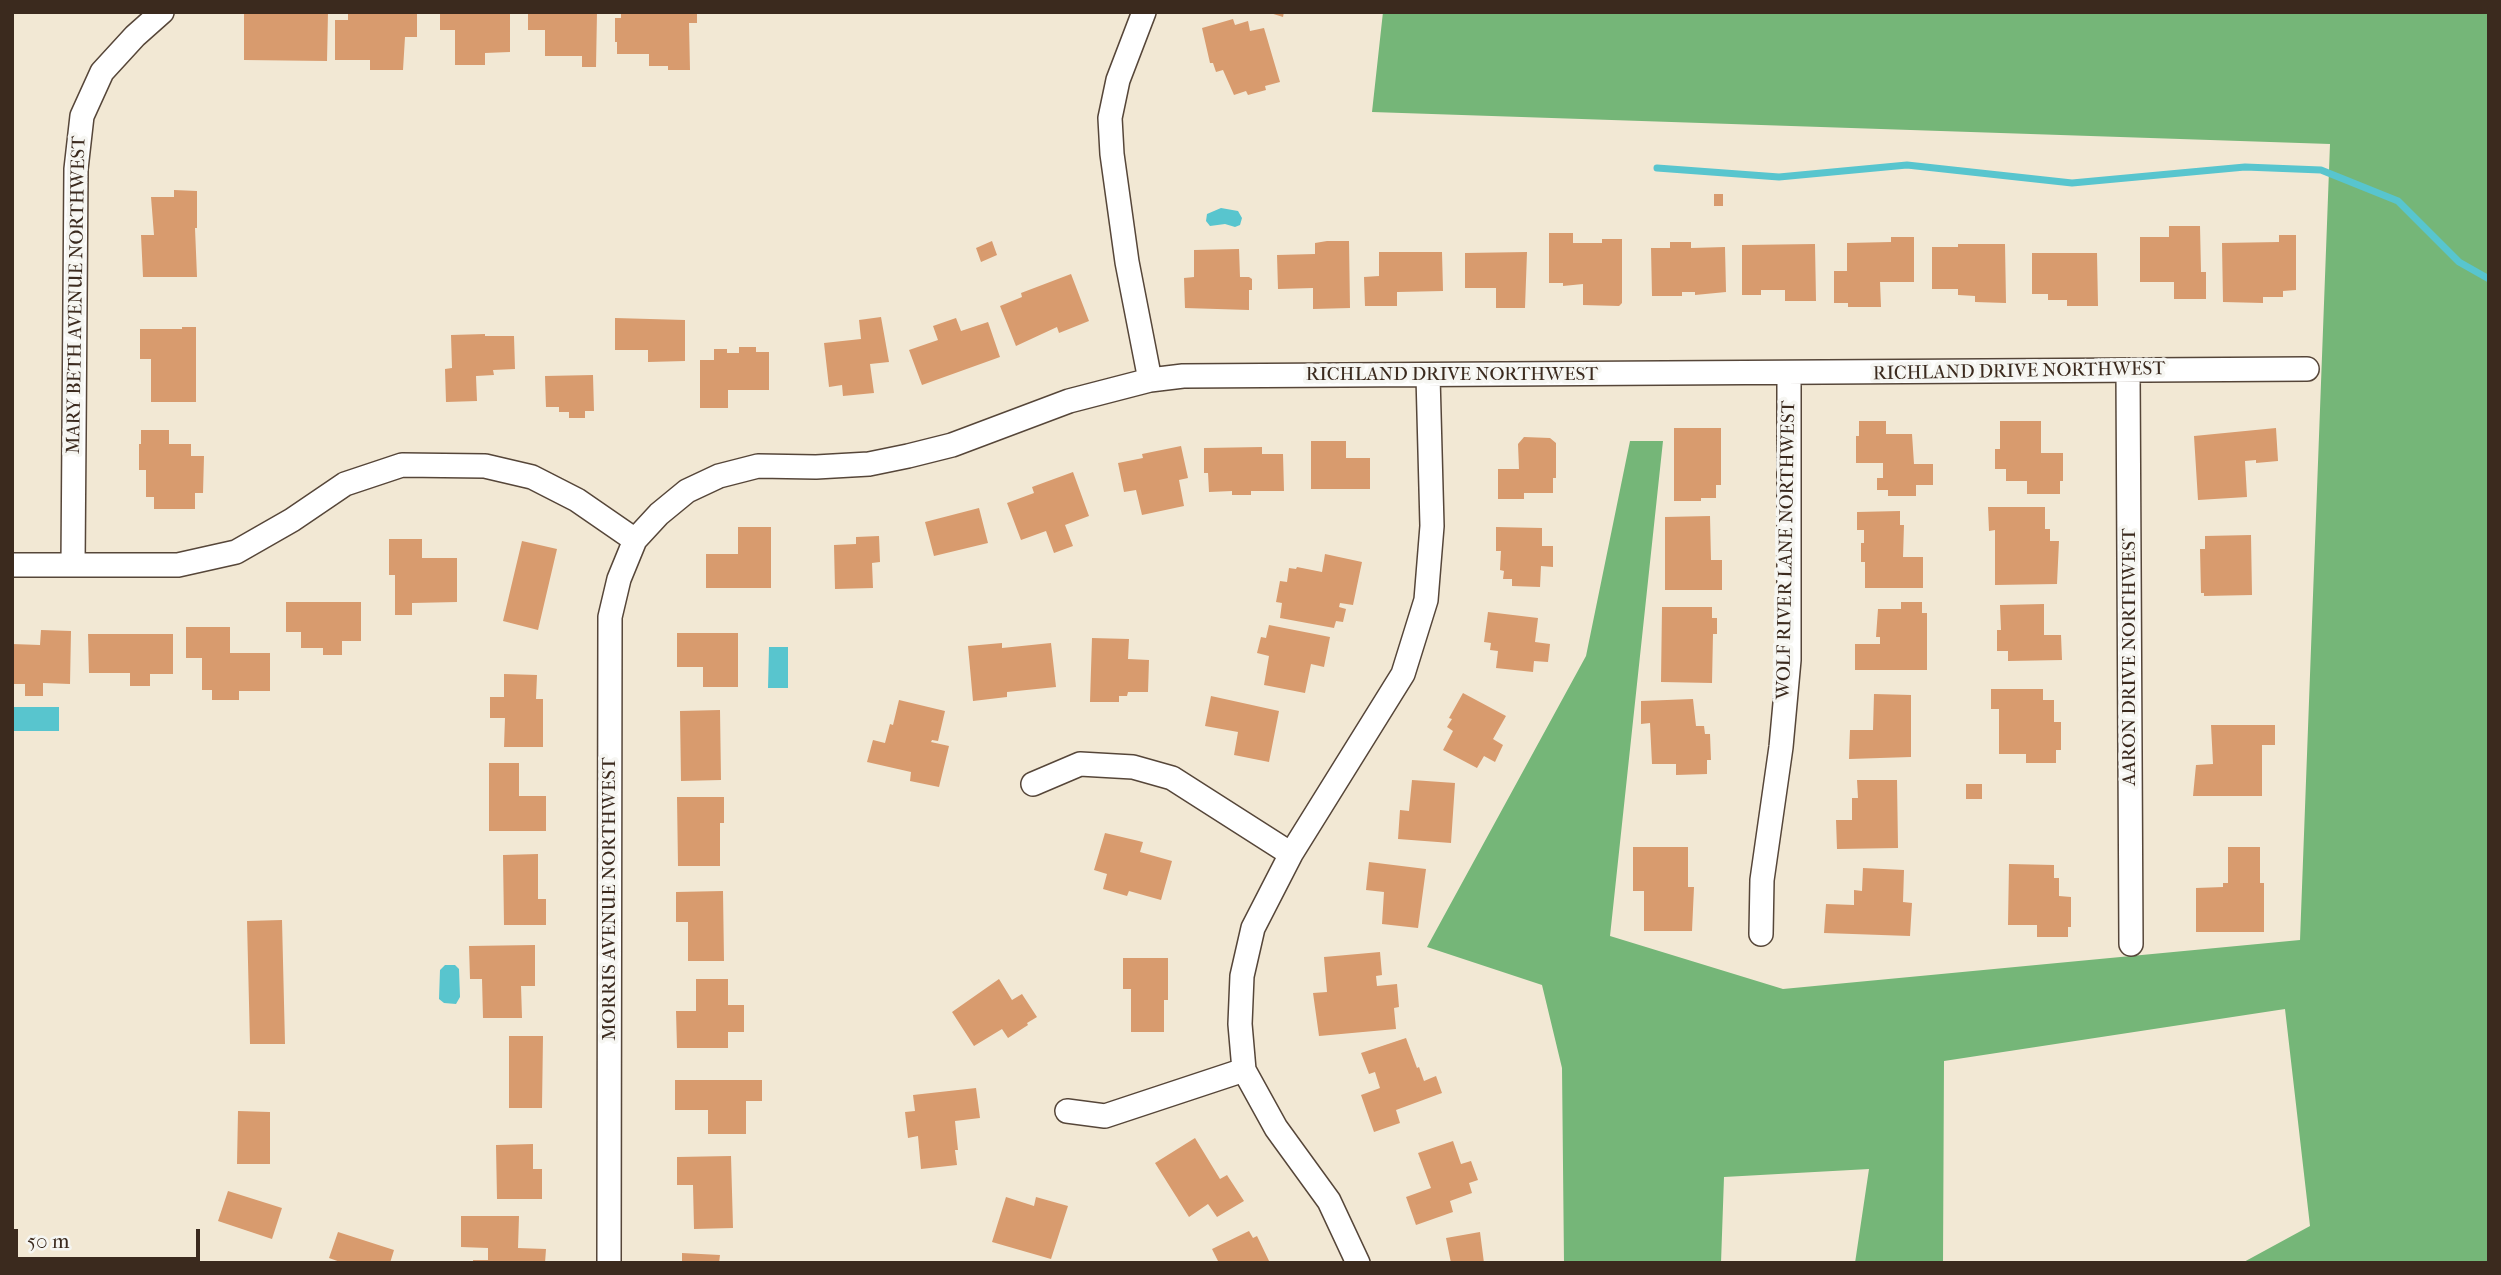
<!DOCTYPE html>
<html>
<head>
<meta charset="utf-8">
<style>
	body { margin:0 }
	#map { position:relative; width:2501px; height:1275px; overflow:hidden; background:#f2e8d4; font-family:"IM FELL French Canon",serif }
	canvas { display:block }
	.frame { position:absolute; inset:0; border:14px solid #3b2a1e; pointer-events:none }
	.scale { position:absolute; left:14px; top:1229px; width:186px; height:32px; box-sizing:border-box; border:4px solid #3b2a1e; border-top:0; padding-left:9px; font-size:21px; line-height:24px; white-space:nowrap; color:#3b2a1e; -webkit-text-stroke:5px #f6f6f2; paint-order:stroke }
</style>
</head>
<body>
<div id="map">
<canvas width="2501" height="1275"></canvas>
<div class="frame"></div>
<div class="scale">50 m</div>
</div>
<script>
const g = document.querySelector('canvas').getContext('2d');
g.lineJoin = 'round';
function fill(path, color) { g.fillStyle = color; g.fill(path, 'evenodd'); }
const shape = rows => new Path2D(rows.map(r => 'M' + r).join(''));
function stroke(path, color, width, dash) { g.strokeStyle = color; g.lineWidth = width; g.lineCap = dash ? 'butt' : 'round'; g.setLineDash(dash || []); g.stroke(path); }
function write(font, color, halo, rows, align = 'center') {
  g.font = font + ' "IM FELL French Canon",serif'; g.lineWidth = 7; g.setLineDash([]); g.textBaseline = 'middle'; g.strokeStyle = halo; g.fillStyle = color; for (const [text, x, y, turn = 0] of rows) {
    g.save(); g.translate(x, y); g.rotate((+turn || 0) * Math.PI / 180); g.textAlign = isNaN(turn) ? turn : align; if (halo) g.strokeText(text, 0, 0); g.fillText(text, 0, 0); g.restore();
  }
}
fill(shape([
	[1383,12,2489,12,2489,1263,2242,1263,2310,1226,2285,1009,1944,1061,1943,1263,1855,1263,1869,1169,1724,1177,1721,1263,1564,1263,1562,1068,1542,985,1427,947,1586,656,1630,441,1663,441,1610,936,1783,989,2300,940,2330,144,1372,112]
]), '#75b678');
fill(shape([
	[1221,208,1238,211,1242,218,1240,225,1235,227,1225,224,1210,226,1206,221,1207,214],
	[769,647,788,647,788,688,768,688],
	[13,707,59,707,59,731,13,731],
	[445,965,455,965,459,969,460,997,456,1004,444,1003,439,999,440,970]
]), '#58c5ce');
stroke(shape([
	[1657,168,1779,177,1907,165,2072,183,2245,167,2321,170,2398,201,2459,262,2489,279]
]), '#58c5ce', 7);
fill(shape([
	[259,12,328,12,327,61,244,60,244,14],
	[348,12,417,12,417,37,405,37,403,70,370,70,370,60,335,60,335,20,348,20],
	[440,12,510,12,510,52,485,53,485,65,455,65,455,30,440,30],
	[528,12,597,12,596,67,582,67,582,56,545,56,545,30,528,30],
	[621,12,697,12,697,23,689,23,690,70,668,70,668,66,649,66,649,54,617,54,617,42,615,42,615,18,621,18],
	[1267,12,1284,12,1283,17],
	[1233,19,1235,25,1248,21,1250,31,1264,28,1280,82,1265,86,1266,90,1248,95,1246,91,1234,95,1223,70,1216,72,1213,63,1210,63,1202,28],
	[174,190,197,191,197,228,195,228,197,277,143,277,141,235,154,235,151,197,174,197],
	[1714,194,1723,194,1723,206,1714,206],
	[2169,226,2200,226,2201,272,2206,272,2206,299,2174,299,2174,282,2140,282,2140,237,2169,237],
	[1549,233,1573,233,1573,243,1602,243,1602,239,1622,239,1622,303,1619,306,1583,305,1583,284,1563,286,1563,283,1549,283],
	[2279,235,2296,235,2296,290,2283,291,2283,297,2263,297,2263,303,2223,302,2222,243,2279,242],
	[1891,237,1914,237,1914,282,1880,282,1881,307,1848,307,1848,303,1834,303,1834,271,1847,271,1847,243,1891,242],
	[992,241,997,255,981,262,976,248],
	[1327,241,1349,241,1350,308,1313,309,1313,288,1278,289,1277,255,1315,254,1315,243],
	[1670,242,1691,242,1691,248,1725,247,1726,292,1695,295,1695,292,1682,292,1682,296,1652,296,1651,248,1670,248],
	[1815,244,1816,301,1785,301,1785,290,1761,290,1761,295,1742,295,1742,245],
	[1958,244,2005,244,2006,303,1975,302,1975,296,1958,295,1958,289,1932,289,1932,247,1958,247],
	[1239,249,1240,277,1249,277,1252,279,1252,290,1249,290,1249,310,1185,308,1184,278,1194,277,1194,250],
	[1379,252,1442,252,1443,291,1397,292,1397,306,1365,306,1364,277,1379,276],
	[1527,252,1525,308,1496,308,1496,288,1465,288,1465,253],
	[2032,253,2097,253,2098,306,2067,306,2067,300,2048,300,2048,294,2032,294],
	[1071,274,1089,321,1059,333,1057,327,1016,346,1000,306,1022,297,1021,293],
	[881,317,889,362,870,364,874,393,843,396,842,385,829,387,824,343,861,339,859,320],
	[615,318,685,320,685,361,648,362,648,350,615,350],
	[956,318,961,331,988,322,1000,357,922,385,909,350,938,340,933,326],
	[182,327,196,327,196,402,151,402,151,359,140,359,140,329,182,329],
	[485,334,485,336,514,336,515,369,493,370,494,375,476,376,477,401,446,402,445,369,452,368,451,335],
	[739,347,756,347,756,352,769,352,769,390,728,390,728,408,700,408,700,360,714,360,714,349,727,349,727,353,739,353],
	[593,375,594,411,585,411,585,418,569,418,569,412,559,412,559,407,546,407,545,376],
	[1859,421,1886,421,1886,434,1912,434,1914,464,1933,464,1933,485,1916,485,1916,496,1888,496,1888,490,1877,490,1877,478,1883,478,1883,463,1856,463,1856,436,1859,436],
	[2000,421,2041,421,2041,453,2063,453,2063,481,2060,481,2060,494,2027,494,2027,481,2006,481,2006,469,1995,469,1995,449,2000,449],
	[1674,428,1721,428,1721,485,1716,485,1716,498,1701,498,1701,501,1674,501],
	[2276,428,2278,461,2256,463,2256,460,2245,461,2247,497,2198,500,2194,436],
	[141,430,169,430,169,444,191,444,191,456,204,456,203,493,195,493,195,509,154,509,154,497,146,497,146,470,139,470,139,444,141,444],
	[1524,437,1550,438,1556,443,1556,478,1553,478,1553,493,1524,493,1524,499,1498,499,1498,469,1519,469,1518,444],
	[1311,441,1346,441,1346,458,1370,458,1370,489,1311,489],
	[1181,446,1188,478,1179,480,1184,506,1142,515,1136,490,1124,492,1118,463,1143,458,1142,454],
	[1262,447,1262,454,1283,454,1284,491,1251,491,1251,495,1232,495,1232,491,1209,492,1208,473,1204,473,1204,448],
	[1073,472,1089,516,1065,525,1073,546,1054,553,1046,531,1021,540,1007,503,1034,493,1032,487],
	[1988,507,2045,507,2045,529,2050,529,2050,541,2059,541,2057,584,1995,585,1995,530,1989,531],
	[979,508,988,543,934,556,925,522],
	[1900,511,1900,525,1904,525,1903,557,1923,557,1923,588,1865,588,1865,562,1861,562,1861,543,1864,543,1864,530,1857,530,1857,512],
	[1710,516,1711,560,1722,560,1722,590,1665,590,1665,517],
	[738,527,771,527,771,588,706,588,706,554,738,554],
	[1496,527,1542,528,1542,546,1553,546,1553,567,1541,566,1540,587,1512,586,1512,579,1503,579,1504,571,1500,570,1501,551,1496,551],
	[2251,535,2252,595,2204,596,2204,593,2201,593,2200,549,2205,549,2205,536],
	[879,536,880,562,872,563,873,588,835,589,834,545,856,544,856,537],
	[389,539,422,539,422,558,457,558,457,602,412,603,412,615,395,615,395,575,389,575],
	[522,541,557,549,538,630,503,621],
	[1325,554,1362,562,1353,605,1340,603,1339,607,1346,609,1343,622,1336,621,1334,628,1280,618,1282,603,1276,602,1280,581,1287,582,1289,568,1296,569,1297,567,1322,572],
	[286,602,361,602,361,641,342,641,342,655,323,655,323,648,301,648,301,632,286,632],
	[1901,602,1922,602,1922,613,1927,613,1927,670,1855,670,1855,644,1880,644,1880,637,1876,637,1878,609,1901,609],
	[2044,604,2044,635,2061,635,2062,660,2008,661,2008,651,1997,651,1997,630,2001,630,2000,605],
	[1662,607,1712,607,1712,618,1717,618,1717,634,1713,634,1712,683,1661,682],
	[1488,612,1538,618,1535,642,1550,644,1548,662,1534,661,1533,672,1496,668,1498,651,1490,650,1491,643,1484,642],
	[1269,625,1330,637,1324,667,1311,664,1305,693,1264,685,1269,656,1257,653,1261,637,1266,638],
	[186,627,230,627,230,653,270,653,270,691,239,691,239,700,212,700,212,690,202,690,202,658,186,658],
	[41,630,71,631,70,684,43,683,43,696,25,696,25,684,12,684,12,644,40,645],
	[677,633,738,633,738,687,703,687,703,667,677,667],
	[88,634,173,634,173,674,150,674,150,686,130,686,130,673,89,673],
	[1092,638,1129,639,1128,659,1149,660,1148,692,1128,692,1127,696,1119,696,1119,702,1090,702],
	[1002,643,1002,648,1051,643,1056,687,1007,692,1007,697,973,701,968,646],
	[504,674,537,675,536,699,543,699,543,747,504,747,505,718,490,718,490,697,504,697],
	[1991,689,2043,689,2043,700,2054,700,2054,722,2061,722,2061,750,2056,750,2056,763,2026,763,2026,754,1999,754,1999,709,1991,709],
	[1463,693,1506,716,1493,739,1503,745,1495,762,1484,756,1477,768,1443,750,1453,731,1447,727,1452,719,1449,718],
	[1874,694,1911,695,1911,757,1849,759,1850,730,1873,730],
	[1211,696,1279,711,1269,762,1234,755,1238,732,1205,726],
	[1693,699,1696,726,1704,726,1705,734,1710,734,1711,760,1707,760,1707,774,1676,775,1676,764,1652,764,1650,723,1641,724,1641,701],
	[899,700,945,711,938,741,932,740,931,742,949,746,939,787,910,781,911,772,867,762,873,740,885,743,890,724,893,725],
	[720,710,721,780,681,781,680,711],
	[2211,725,2275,725,2275,745,2262,745,2262,796,2193,796,2196,765,2213,764],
	[489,763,519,763,519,796,546,796,546,831,489,831],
	[1412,780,1455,783,1451,843,1398,839,1400,810,1409,811],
	[1857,780,1897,780,1898,848,1837,849,1836,820,1852,820,1852,798,1858,798],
	[1966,784,1982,784,1982,799,1966,799],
	[677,797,724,797,724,823,720,823,720,866,678,866],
	[1105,833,1143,842,1140,852,1172,861,1161,900,1129,891,1127,896,1103,889,1107,874,1094,870],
	[1633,847,1688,847,1688,887,1694,887,1692,931,1644,931,1644,891,1633,891],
	[2228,847,2260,847,2260,883,2264,883,2264,932,2196,932,2196,888,2223,887,2223,883,2228,883],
	[538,854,538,899,546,899,546,925,504,925,503,855],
	[1369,862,1426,869,1418,928,1382,924,1384,892,1366,890],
	[2009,864,2054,865,2054,878,2059,878,2059,896,2071,897,2071,927,2068,927,2068,937,2037,937,2037,925,2008,925],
	[1863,868,1904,870,1903,902,1912,903,1910,936,1824,933,1826,904,1854,905,1854,890,1862,891],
	[723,891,724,961,688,961,688,922,676,922,676,892],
	[282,920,285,1044,250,1044,247,921],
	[535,945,535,986,521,986,522,1018,483,1018,482,979,470,979,469,946],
	[1380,952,1382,975,1376,976,1377,986,1397,984,1399,1007,1394,1008,1396,1029,1319,1036,1313,993,1327,992,1324,957],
	[1123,958,1168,958,1168,1000,1164,1000,1164,1032,1131,1032,1131,989,1123,989],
	[696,979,728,979,728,1005,744,1005,744,1032,728,1032,728,1048,677,1048,676,1011,696,1011],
	[999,979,1012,1000,1022,994,1037,1017,1027,1023,1028,1025,1008,1038,1002,1029,974,1046,952,1012],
	[509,1036,543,1036,542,1108,509,1108],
	[1406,1038,1417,1068,1419,1067,1424,1081,1436,1076,1442,1093,1396,1110,1400,1123,1374,1132,1361,1095,1380,1088,1375,1072,1369,1074,1361,1053],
	[675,1080,762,1080,762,1101,746,1101,746,1134,708,1134,708,1110,675,1110],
	[976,1088,980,1118,955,1121,958,1150,955,1150,957,1165,921,1169,918,1136,908,1138,905,1112,915,1111,913,1095],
	[238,1111,270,1112,270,1164,237,1164],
	[1195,1138,1220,1179,1227,1175,1244,1201,1217,1217,1208,1204,1189,1217,1155,1163],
	[1453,1141,1461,1164,1471,1161,1478,1180,1469,1183,1472,1193,1450,1201,1453,1212,1416,1225,1406,1197,1431,1188,1418,1153],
	[533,1144,533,1169,542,1169,542,1199,497,1199,496,1145],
	[731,1156,733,1228,694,1229,693,1185,677,1185,677,1157],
	[228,1191,282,1208,272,1239,218,1221],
	[1006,1197,1034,1206,1036,1197,1068,1206,1051,1259,992,1242],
	[461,1216,519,1216,518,1248,546,1249,545,1263,473,1263,473,1260,488,1260,488,1248,461,1247],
	[1249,1231,1253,1238,1257,1236,1270,1263,1219,1263,1212,1249],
	[338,1232,394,1250,390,1263,343,1263,329,1258],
	[1480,1232,1484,1263,1451,1263,1446,1238],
	[682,1253,720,1255,719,1263,682,1263]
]), '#d89b6e');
const street = shape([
	[1144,12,1118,80,1110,118,1112,154,1127,262,1150,380],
	[2128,371,2131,944],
	[12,565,178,565,236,552,292,520,345,484,402,465,485,466,532,477,577,500,635,540],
	[73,565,76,169,82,116,102,72,135,36,162,12],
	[1033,784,1080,764,1133,767,1172,778,1291,854],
	[1761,934,1762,880,1781,747,1789,660,1789,374],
	[1067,1111,1105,1116,1244,1070],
	[609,1263,610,617,619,579,635,540,659,514,687,491,719,476,758,466,816,467,869,464,908,456,952,445,1069,401,1150,380,1183,376,2307,369],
	[1358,1263,1329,1201,1276,1128,1244,1070,1240,1024,1242,976,1253,928,1291,854,1403,674,1426,600,1432,526,1428,376]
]);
stroke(street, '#564639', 26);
stroke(street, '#fff', 23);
write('19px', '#3b2a1e', '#f6f6f2', [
	["MARY BETH AVENUE NORTHWEST",77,295,-89],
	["RICHLAND DRIVE NORTHWEST",2019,372,-1],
	["RICHLAND DRIVE NORTHWEST",1452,375],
	["WOLF RIVER LANE NORTHWEST",1787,550,-89],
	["AARON DRIVE NORTHWEST",2130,657,-90],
	["MORRIS AVENUE NORTHWEST",610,899,-90]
]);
</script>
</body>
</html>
